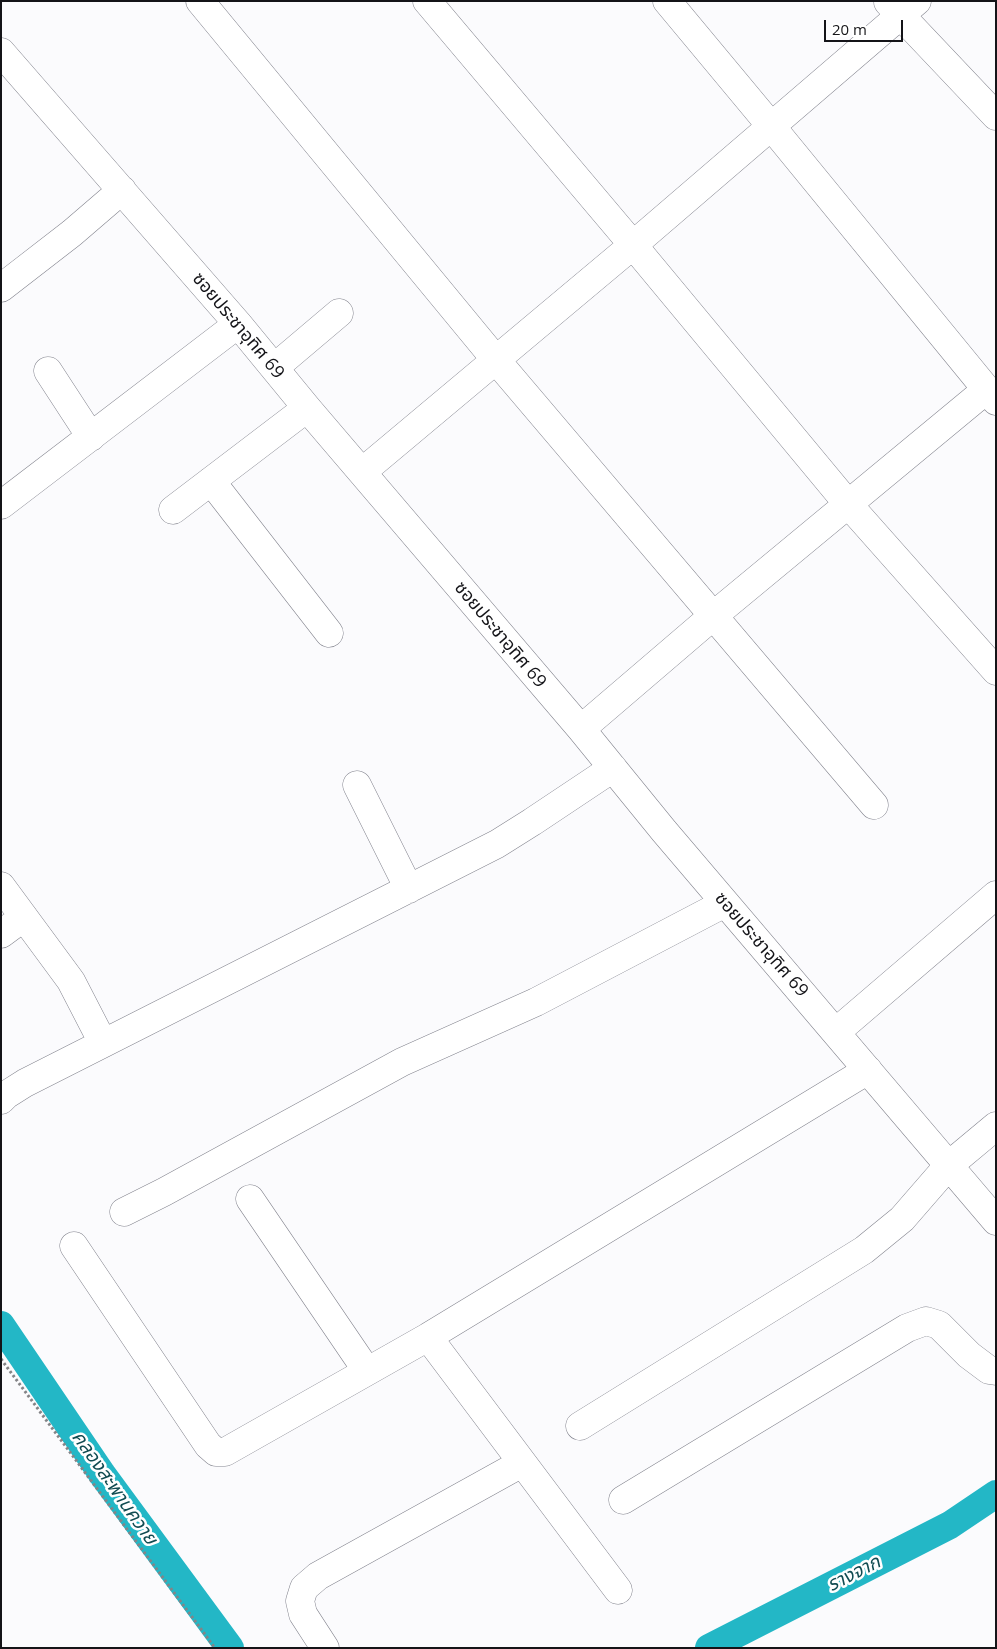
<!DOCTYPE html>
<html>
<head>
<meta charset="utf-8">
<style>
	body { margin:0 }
	#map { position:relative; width:997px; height:1649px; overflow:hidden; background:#fbfbfd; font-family:"Open Sans",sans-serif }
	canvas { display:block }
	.frame { position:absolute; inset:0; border:2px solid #141418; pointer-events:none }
	.scale { position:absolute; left:824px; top:20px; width:79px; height:22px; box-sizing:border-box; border:2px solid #141418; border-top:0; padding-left:6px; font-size:15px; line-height:18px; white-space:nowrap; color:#141418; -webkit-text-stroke:4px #fff; paint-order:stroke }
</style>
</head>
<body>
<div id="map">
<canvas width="997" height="1649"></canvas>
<div class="frame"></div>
<div class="scale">20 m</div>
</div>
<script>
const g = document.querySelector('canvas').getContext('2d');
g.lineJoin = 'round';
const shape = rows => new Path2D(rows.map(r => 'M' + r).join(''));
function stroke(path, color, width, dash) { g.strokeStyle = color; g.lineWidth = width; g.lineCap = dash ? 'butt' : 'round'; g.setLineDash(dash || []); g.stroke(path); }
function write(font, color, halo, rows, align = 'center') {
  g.font = font + ' "Open Sans","Noto Sans Thai",sans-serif'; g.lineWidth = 5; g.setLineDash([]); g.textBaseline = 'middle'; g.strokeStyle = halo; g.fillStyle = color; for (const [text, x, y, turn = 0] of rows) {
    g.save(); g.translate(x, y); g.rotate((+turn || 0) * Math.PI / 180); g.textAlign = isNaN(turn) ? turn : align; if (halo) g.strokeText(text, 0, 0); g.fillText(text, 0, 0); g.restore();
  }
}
stroke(shape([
	[1,1325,102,1474,230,1648],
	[709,1648,950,1525,996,1494]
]), '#23b7c6', 28);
const minor = shape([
	[200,1,496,360,874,805],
	[427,1,633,245,848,504,996,671],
	[667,1,771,126,996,401],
	[888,2,996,116],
	[1,52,238,324,307,408,581,729,664,831,996,1221],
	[1,288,72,233,122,190],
	[274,368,339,313],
	[48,371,91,437],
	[362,472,633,245,917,1],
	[211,481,329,633],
	[1,505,238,324],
	[173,510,307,408],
	[581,729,713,616,986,390],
	[357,785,409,889],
	[1,886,71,981,103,1043],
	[1,934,24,917],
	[836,1032,996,895],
	[1,1100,6,1095,25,1083,497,844,532,822,613,768],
	[250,1199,367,1371],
	[124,1212,164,1192,402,1062,536,1002,725,903],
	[74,1246,208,1445,216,1452,225,1452,428,1337,868,1070],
	[428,1337,618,1590],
	[580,1426,864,1250,902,1219,948,1166,996,1126],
	[623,1500,907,1328,926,1321,939,1325,969,1355,989,1370,996,1371],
	[325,1648,303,1614,300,1601,304,1588,318,1576,522,1463]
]);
stroke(minor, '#82838d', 29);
stroke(shape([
	[1,1359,215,1648]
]), '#848487', 3, [2.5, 2.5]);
stroke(minor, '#fff', 28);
write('18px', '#141418', '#fff', [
	["ซอยประชาอุทิศ 69",238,326,50],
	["ซอยประชาอุทิศ 69",500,635,50],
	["ซอยประชาอุทิศ 69",761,945,49]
]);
write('italic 19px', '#114c52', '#fff', [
	["คลองสะพานควาย",114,1488,55],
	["รางจาก",854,1574,-27]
]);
</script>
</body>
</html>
